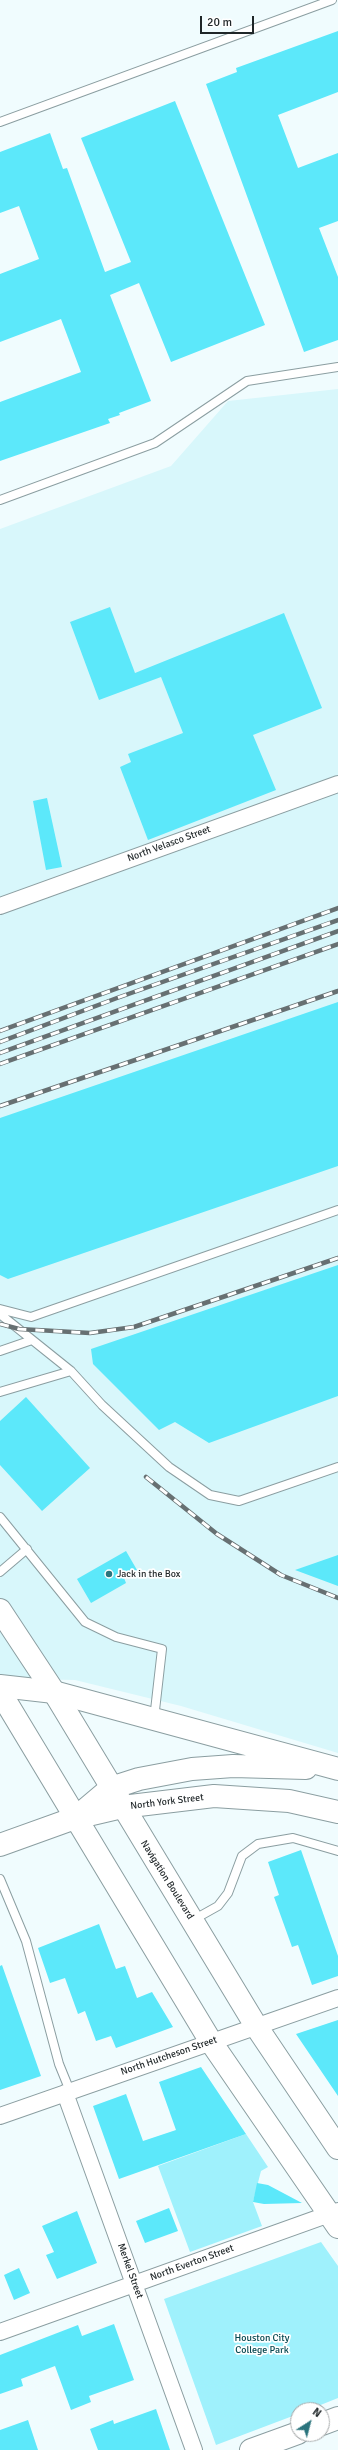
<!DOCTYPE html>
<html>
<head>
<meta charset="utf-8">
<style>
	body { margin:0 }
	#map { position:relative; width:338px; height:2450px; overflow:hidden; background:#f0fcfe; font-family:Signika,sans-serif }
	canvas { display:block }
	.north { position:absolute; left:290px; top:2402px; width:40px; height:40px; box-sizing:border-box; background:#fff; border:1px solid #a5a8a9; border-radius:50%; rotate:36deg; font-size:11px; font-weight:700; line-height:16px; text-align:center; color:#1f2628 }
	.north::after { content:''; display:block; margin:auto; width:14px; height:18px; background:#2b747d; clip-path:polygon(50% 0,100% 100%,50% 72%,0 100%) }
	.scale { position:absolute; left:200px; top:16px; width:54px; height:18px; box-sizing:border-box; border:2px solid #1f2628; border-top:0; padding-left:5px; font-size:12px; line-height:14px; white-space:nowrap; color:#1f2628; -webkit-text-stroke:3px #fff; paint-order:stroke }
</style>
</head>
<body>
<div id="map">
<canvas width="338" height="2450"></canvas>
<div class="north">N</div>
<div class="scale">20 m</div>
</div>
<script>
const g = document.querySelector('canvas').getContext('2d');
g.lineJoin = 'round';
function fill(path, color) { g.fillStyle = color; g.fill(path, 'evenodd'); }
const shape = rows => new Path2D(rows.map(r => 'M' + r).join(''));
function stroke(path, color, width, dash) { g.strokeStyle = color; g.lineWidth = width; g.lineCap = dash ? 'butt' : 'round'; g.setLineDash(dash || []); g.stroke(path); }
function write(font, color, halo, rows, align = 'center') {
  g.font = font + ' Signika,sans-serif'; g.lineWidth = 3.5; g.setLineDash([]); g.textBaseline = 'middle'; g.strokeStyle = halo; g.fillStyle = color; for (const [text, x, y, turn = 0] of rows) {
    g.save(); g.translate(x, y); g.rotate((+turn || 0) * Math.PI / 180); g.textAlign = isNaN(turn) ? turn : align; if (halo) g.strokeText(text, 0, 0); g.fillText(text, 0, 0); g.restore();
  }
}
fill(shape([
	[338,389,338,1753,181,1706,75,1680,27,1679,0,1674,0,529,171,466,228,401]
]), '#d8f7fb');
fill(shape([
	[246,2134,268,2167,261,2171,253,2202,262,2226,190,2252,158,2166],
	[321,2242,338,2266,338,2398,308,2410,298,2410,298,2414,216,2445,164,2299]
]), '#9ff1fc');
fill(shape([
	[338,31,338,92,278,115,298,168,338,153,338,221,319,228,338,277,338,340,304,352,206,84,237,72,236,68],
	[175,101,265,325,171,362,139,283,110,295,151,401,119,413,120,415,108,419,110,423,0,461,0,402,81,372,61,319,0,342,0,274,39,259,19,206,0,213,0,152,50,133,63,169,67,168,105,272,131,262,81,138],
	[110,607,135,673,284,613,322,708,253,735,276,790,148,840,120,767,131,762,128,754,183,733,161,677,99,700,70,622],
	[47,798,62,867,46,870,33,801],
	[338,1002,338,1166,8,1279,0,1275,0,1118],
	[338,1265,338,1396,209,1443,175,1422,159,1430,93,1364,91,1349],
	[26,1397,90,1468,42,1511,0,1465,0,1421],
	[126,1551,137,1570,124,1578,126,1583,91,1603,77,1579],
	[338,1555,338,1586,295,1570],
	[301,1850,338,1956,338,1976,312,1985,298,1945,292,1947,274,1897,279,1895,268,1862],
	[99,1924,116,1969,125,1966,137,1998,152,1992,173,2027,116,2048,111,2036,96,2041,85,2011,78,2014,65,1978,50,1983,38,1948],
	[2,1965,41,2076,0,2090,0,1966],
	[338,2020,338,2096,296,2034],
	[201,2067,246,2134,119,2179,93,2106,126,2094,143,2141,176,2130,159,2082],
	[257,2183,268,2185,302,2203,264,2204,253,2202],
	[169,2208,178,2231,145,2243,136,2221],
	[77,2211,97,2263,57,2279,46,2255,54,2252,42,2226],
	[19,2268,30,2293,14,2300,4,2275],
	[114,2324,134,2380,89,2396,91,2402,71,2410,55,2366,21,2379,23,2386,0,2394,0,2355,78,2325,82,2336],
	[156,2409,170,2450,98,2450,90,2429,113,2420,114,2424],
	[28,2420,38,2450,0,2450,0,2430]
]), '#5ce8fa');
const lane = shape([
	[0,122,332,0],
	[0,500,155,443,247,381,338,367],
	[0,1309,31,1317,338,1210],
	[0,1314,71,1371,102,1405,169,1467,210,1495,239,1501,338,1467],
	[0,1351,32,1340],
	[0,1392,71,1371],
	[0,1517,85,1622,116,1637,162,1649,154,1719],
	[0,1572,27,1549],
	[0,1879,26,1941,59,2064,70,2091],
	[193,1920,218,1906,228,1893,242,1856,258,1844,293,1838,338,1851]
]);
const street = shape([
	[0,906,338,784],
	[65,2093,194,2450],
	[0,2116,338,1998],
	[0,2332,338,2211]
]);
const secondary = shape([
	[0,1686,54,1692,338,1769],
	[79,1815,111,1788,139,1779,192,1769,233,1766,306,1768],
	[0,1845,75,1818,122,1807,214,1796,289,1801,338,1812],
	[322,2424,338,2418],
	[251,2450,298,2433]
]);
const primary = shape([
	[0,1610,54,1692,256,2026,338,2148],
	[0,1692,211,2042,338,2227]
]);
stroke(lane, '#8b9ea1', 10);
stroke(street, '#8b9ea1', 18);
stroke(secondary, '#8b9ea1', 24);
stroke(primary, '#8b9ea1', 24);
stroke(lane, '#fff', 8);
stroke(street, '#fff', 16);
stroke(secondary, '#fff', 22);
stroke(primary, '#fff', 22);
const rail = shape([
	[0,1031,338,908],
	[0,1042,117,998,338,920],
	[0,1053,338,931],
	[0,1064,338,944],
	[0,1106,338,991],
	[0,1324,19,1329,90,1333,134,1327,338,1258],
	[146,1477,217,1534,281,1575,338,1598]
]);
stroke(rail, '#677072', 4.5);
stroke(rail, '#fff', 3, [9]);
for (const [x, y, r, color] of [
	[109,1574,4,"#2b747d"]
]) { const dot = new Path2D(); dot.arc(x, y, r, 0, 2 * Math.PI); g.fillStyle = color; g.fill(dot); stroke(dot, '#fff', 1.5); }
write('10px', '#1f2628', '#fff', [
	["North Velasco Street",169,844,-20],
	["North York Street",167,1802,-7],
	["Navigation Boulevard",167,1880,58],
	["North Hutcheson Street",169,2056,-19],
	["North Everton Street",192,2263,-20],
	["Merkel Street",130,2271,70]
]);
write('10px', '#1f2628', '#fff', [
	["Jack in the Box",117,1574]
], 'left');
write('10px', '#064850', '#fff', [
	["Houston City",262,2338],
	["College Park",262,2350]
]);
</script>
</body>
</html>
